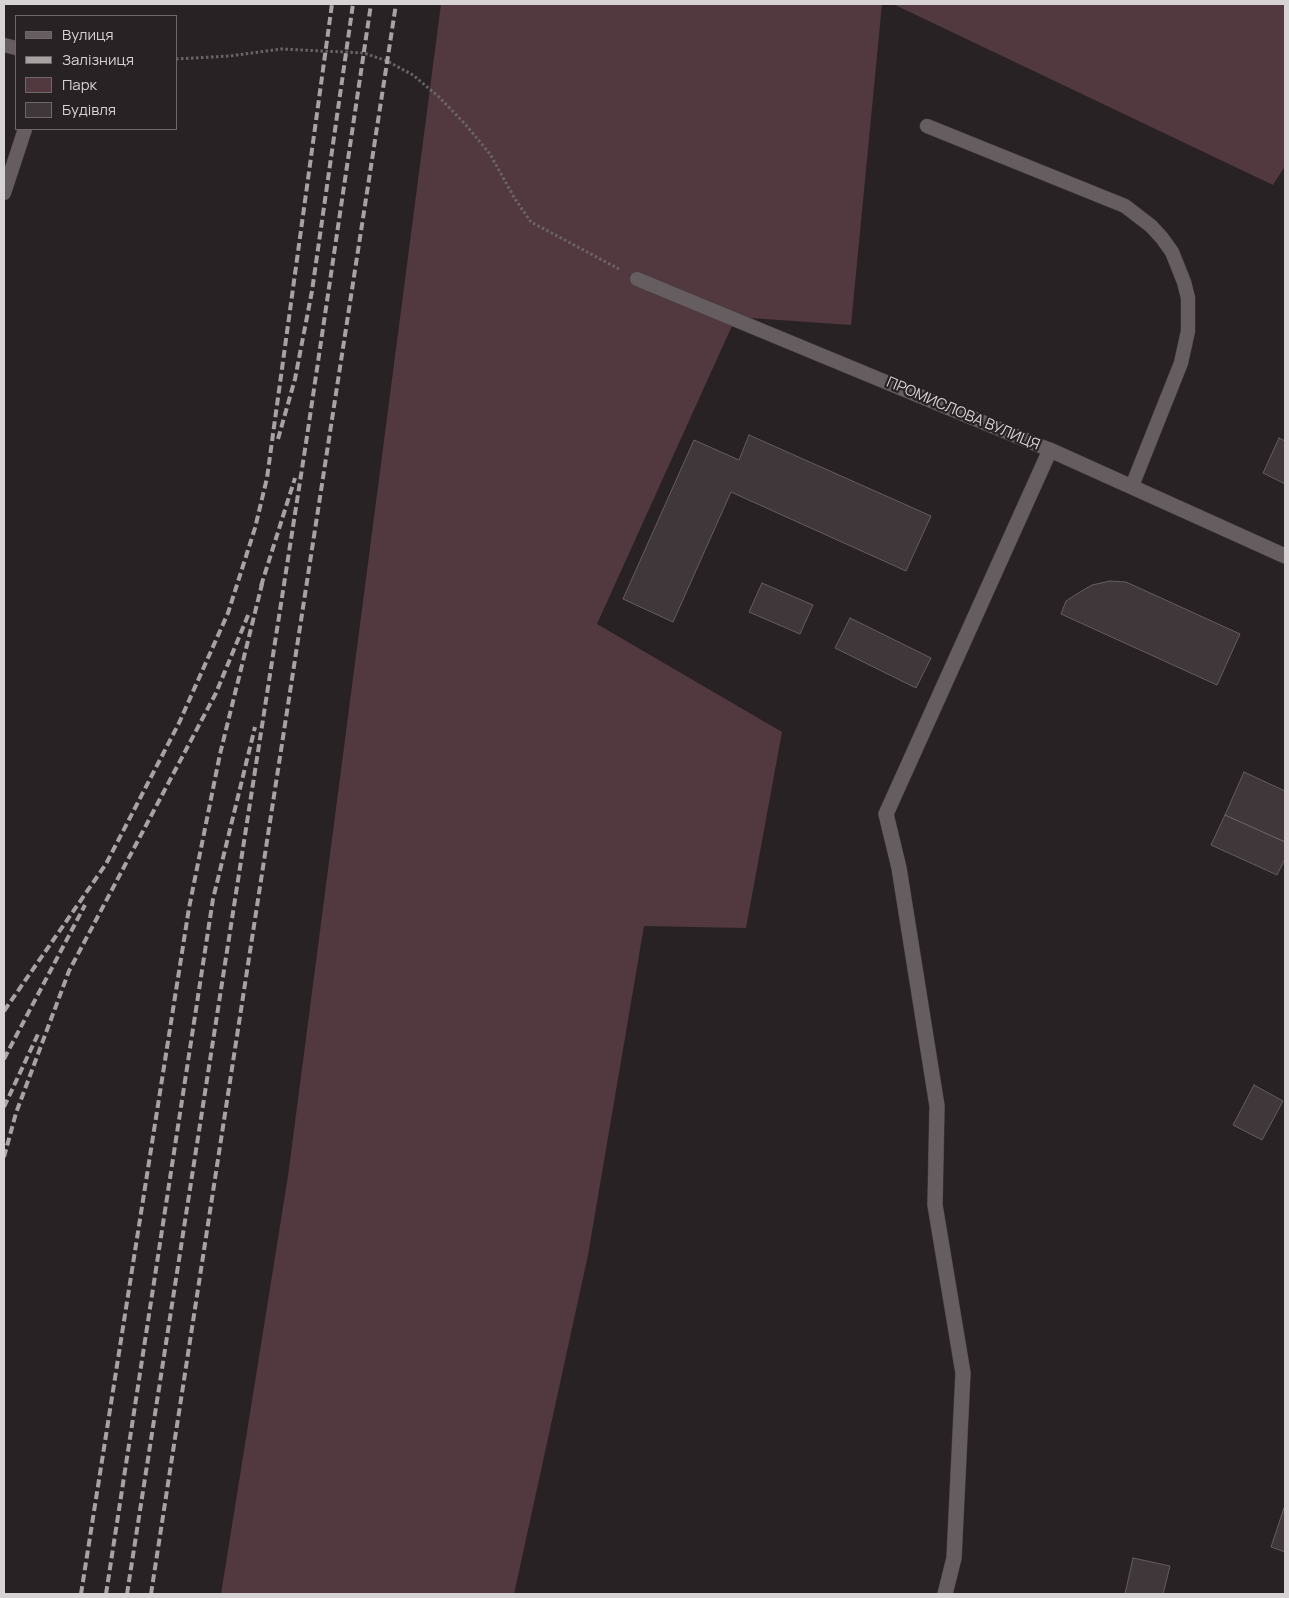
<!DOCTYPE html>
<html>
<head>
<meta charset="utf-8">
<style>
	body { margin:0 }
	#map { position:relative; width:1289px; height:1598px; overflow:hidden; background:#292224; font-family:Manrope,sans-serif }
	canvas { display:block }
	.frame { position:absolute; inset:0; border:5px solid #d7d2d3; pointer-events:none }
	.legend { position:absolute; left:15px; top:15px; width:162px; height:115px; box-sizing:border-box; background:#292224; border:1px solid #6f686a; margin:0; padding:6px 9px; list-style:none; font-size:15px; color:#d7d2d3 }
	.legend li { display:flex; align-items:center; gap:10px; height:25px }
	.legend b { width:25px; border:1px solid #6f686a }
</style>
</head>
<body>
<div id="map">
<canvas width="1289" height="1598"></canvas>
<div class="frame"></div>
<ul class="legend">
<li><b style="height:6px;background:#665d60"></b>Вулиця</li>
<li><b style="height:6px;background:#a8a2a3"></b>Залізниця</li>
<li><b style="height:14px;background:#52383f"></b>Парк</li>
<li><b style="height:14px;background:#3f3739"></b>Будівля</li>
</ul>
</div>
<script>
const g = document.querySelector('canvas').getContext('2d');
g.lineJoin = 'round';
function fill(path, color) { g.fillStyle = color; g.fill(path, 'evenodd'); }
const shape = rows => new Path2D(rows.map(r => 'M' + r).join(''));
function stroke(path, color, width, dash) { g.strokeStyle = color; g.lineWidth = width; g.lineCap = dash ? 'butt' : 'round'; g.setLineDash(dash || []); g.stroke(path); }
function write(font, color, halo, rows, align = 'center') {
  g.font = font + ' Manrope,sans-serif'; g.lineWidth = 4.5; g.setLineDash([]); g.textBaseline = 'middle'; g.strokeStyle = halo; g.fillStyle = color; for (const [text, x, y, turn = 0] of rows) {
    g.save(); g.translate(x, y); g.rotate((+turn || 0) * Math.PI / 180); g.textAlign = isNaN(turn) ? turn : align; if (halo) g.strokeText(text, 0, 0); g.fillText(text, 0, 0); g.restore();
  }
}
fill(shape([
	[441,4,882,4,851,325,736,317,597,624,782,732,746,928,644,926,588,1255,514,1594,221,1594,288,1176],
	[893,4,1285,4,1285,166,1273,185]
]), '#52383f');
const building = shape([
	[749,435,931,516,906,571,731,492,673,622,623,599,694,440,739,460,749,435],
	[1279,438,1285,441,1285,484,1263,473,1279,438],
	[1110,581,1126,582,1240,634,1217,685,1061,614,1066,601,1080,592,1092,585,1110,581],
	[762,583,813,605,800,634,749,612,762,583],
	[850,618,931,658,916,688,835,648,850,618],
	[1244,772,1285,791,1285,842,1225,815,1244,772],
	[1225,815,1285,842,1285,859,1277,875,1211,845,1225,815],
	[1254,1085,1283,1101,1262,1140,1233,1125,1254,1085],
	[1284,1508,1285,1508,1285,1552,1271,1547,1284,1508],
	[1133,1558,1170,1566,1163,1594,1125,1594,1133,1558]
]);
fill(building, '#3f3739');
stroke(building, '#655c5e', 1);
const lane = shape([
	[4,45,16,48],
	[927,126,1125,206,1151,226,1162,238,1172,252,1184,282,1188,298,1188,331,1181,363,1132,486],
	[4,193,25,129],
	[637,279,1050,450]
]);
const street = shape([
	[945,1594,954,1558,963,1373,935,1205,937,1106,899,868,886,814,1050,450,1285,556]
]);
stroke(lane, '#453f40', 15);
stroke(street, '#453f40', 16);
stroke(shape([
	[176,59,230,56,281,49,364,53,387,61,413,75,439,97,465,124,490,154,515,199,531,222,619,269]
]), '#6a6466', 3, [2.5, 2.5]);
stroke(lane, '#665d60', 14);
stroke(street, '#665d60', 15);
stroke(shape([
	[278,439,295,379,312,291,353,4],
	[261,586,295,478],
	[4,1011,106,864,179,723,228,613,255,528,267,478,332,4],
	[4,1059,85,905],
	[4,1107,39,1032],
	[4,1157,16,1113,69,971,216,693,249,613],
	[81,1594,189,908,220,754,263,580],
	[106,1594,213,899,255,727],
	[127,1594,306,443,371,4],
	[151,1594,396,4]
]), '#a8a2a3', 4, [8, 4]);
write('15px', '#d7d2d3', '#292224', [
	["ПРОМИСЛОВА ВУЛИЦЯ",963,414,23]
]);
</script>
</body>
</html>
